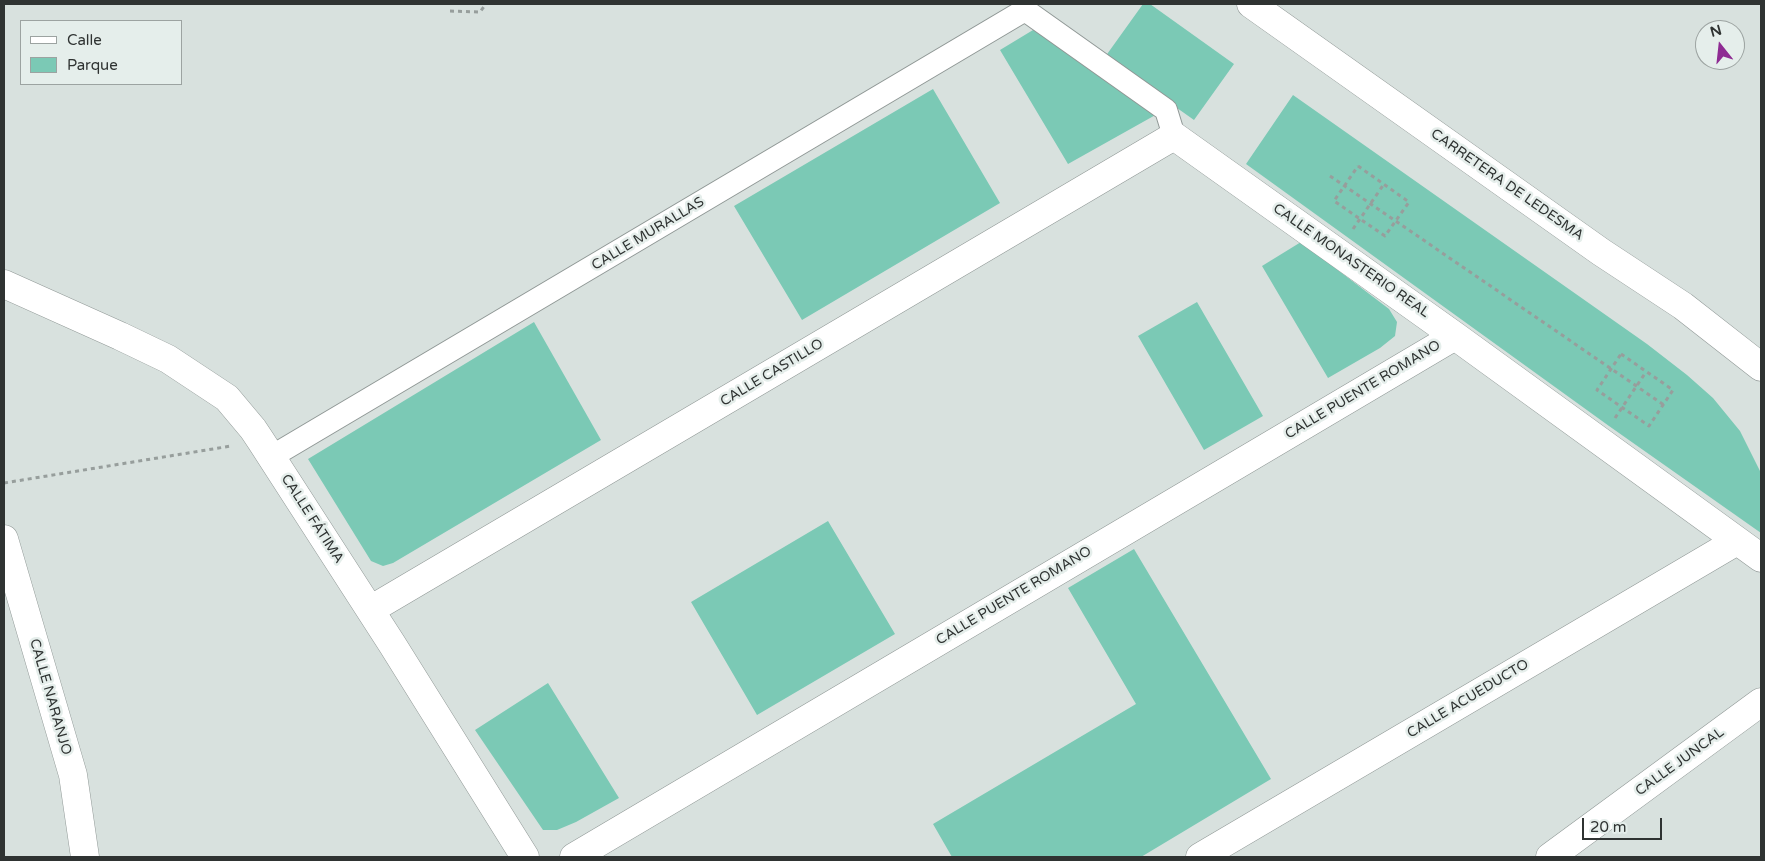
<!DOCTYPE html>
<html>
<head>
<meta charset="utf-8">
<style>
	body { margin:0 }
	#map { position:relative; width:1765px; height:861px; overflow:hidden; background:#d8e1de; font-family:"Varela Round",sans-serif }
	canvas { display:block }
	.frame { position:absolute; inset:0; border:5px solid #2f3332; pointer-events:none }
	.legend { position:absolute; left:20px; top:20px; width:162px; height:65px; box-sizing:border-box; background:#e5eeeb; border:1px solid #9ca3a1; margin:0; padding:6px 9px; list-style:none; font-size:15px; color:#2f3332 }
	.legend li { display:flex; align-items:center; gap:10px; height:25px }
	.legend b { width:25px; border:1px solid #9ca3a1 }
	.north { position:absolute; left:1695px; top:20px; width:50px; height:50px; box-sizing:border-box; background:#e5eeeb; border:1px solid #9ca3a1; border-radius:50%; rotate:344deg; font-size:14px; font-weight:700; line-height:20px; text-align:center; color:#2f3332 }
	.north::after { content:''; display:block; margin:auto; width:18px; height:22px; background:#8e2b93; clip-path:polygon(50% 0,100% 100%,50% 72%,0 100%) }
	.scale { position:absolute; left:1582px; top:818px; width:80px; height:22px; box-sizing:border-box; border:2px solid #2f3332; border-top:0; padding-left:6px; font-size:15px; line-height:18px; white-space:nowrap; color:#2f3332; -webkit-text-stroke:4px #e5eeeb; paint-order:stroke }
</style>
</head>
<body>
<div id="map">
<canvas width="1765" height="861"></canvas>
<div class="frame"></div>
<ul class="legend">
<li><b style="height:6px;background:#fff"></b>Calle</li>
<li><b style="height:14px;background:#7bc9b5"></b>Parque</li>
</ul>
<div class="north">N</div>
<div class="scale">20 m</div>
</div>
<script>
const g = document.querySelector('canvas').getContext('2d');
g.lineJoin = 'round';
function fill(path, color) { g.fillStyle = color; g.fill(path, 'evenodd'); }
const shape = rows => new Path2D(rows.map(r => 'M' + r).join(''));
function stroke(path, color, width, dash) { g.strokeStyle = color; g.lineWidth = width; g.lineCap = dash ? 'butt' : 'round'; g.setLineDash(dash || []); g.stroke(path); }
function write(font, color, halo, rows, align = 'center') {
  g.font = font + ' "Varela Round",sans-serif'; g.lineWidth = 5; g.setLineDash([]); g.textBaseline = 'middle'; g.strokeStyle = halo; g.fillStyle = color; for (const [text, x, y, turn = 0] of rows) {
    g.save(); g.translate(x, y); g.rotate((+turn || 0) * Math.PI / 180); g.textAlign = isNaN(turn) ? turn : align; if (halo) g.strokeText(text, 0, 0); g.fillText(text, 0, 0); g.restore();
  }
}
fill(shape([
	[1143,4,1150,4,1234,64,1194,120,1105,57],
	[1038,27,1159,113,1068,164,1000,50],
	[933,89,1000,203,802,320,734,206],
	[1293,95,1647,344,1687,375,1713,398,1740,431,1761,473,1761,533,1609,426,1246,164],
	[1301,242,1389,309,1397,322,1395,336,1380,348,1328,378,1262,266],
	[1197,302,1263,416,1204,450,1138,336],
	[534,322,601,440,393,563,383,566,371,561,308,459],
	[828,521,895,634,757,715,691,602],
	[1134,549,1271,779,1141,857,952,857,933,824,1136,704,1068,588],
	[548,683,619,798,576,822,557,830,543,830,475,730]
]), '#7bc9b5');
const pedestrian = shape([
	[271,457,1025,10,1166,110,1174,136]
]);
const minor = shape([
	[4,284,120,336,168,359,227,398,253,429,261,441,392,644,525,857],
	[4,539,73,775,85,857],
	[370,610,1174,136,1455,336,1761,558],
	[574,857,1455,336],
	[1200,857,1737,541],
	[1550,857,1761,702]
]);
const secondary = shape([
	[1251,4,1601,252,1683,306,1761,367]
]);
stroke(pedestrian, '#909896', 24);
stroke(minor, '#909896', 29);
stroke(secondary, '#909896', 29);
stroke(shape([
	[450,11,480,12,486,4],
	[1358,166,1409,202,1385,236,1334,201,1358,166],
	[1330,176,1664,405],
	[1353,229,1384,184],
	[1621,354,1673,390,1649,426,1597,390,1621,354],
	[1615,418,1646,372],
	[4,483,231,446]
]), '#979e9c', 3, [4, 4]);
stroke(pedestrian, '#fff', 22);
stroke(minor, '#fff', 28);
stroke(secondary, '#fff', 28);
write('14px', '#2f3332', '#e5eeeb', [
	["CARRETERA DE LEDESMA",1507,185,35],
	["CALLE MURALLAS",648,234,-31],
	["CALLE MONASTERIO REAL",1351,261,35],
	["CALLE CASTILLO",772,373,-31],
	["CALLE PUENTE ROMANO",1363,390,-31],
	["CALLE FÁTIMA",312,519,57],
	["CALLE PUENTE ROMANO",1014,596,-31],
	["CALLE NARANJO",50,697,74],
	["CALLE ACUEDUCTO",1468,699,-31],
	["CALLE JUNCAL",1680,762,-36]
]);
</script>
</body>
</html>
